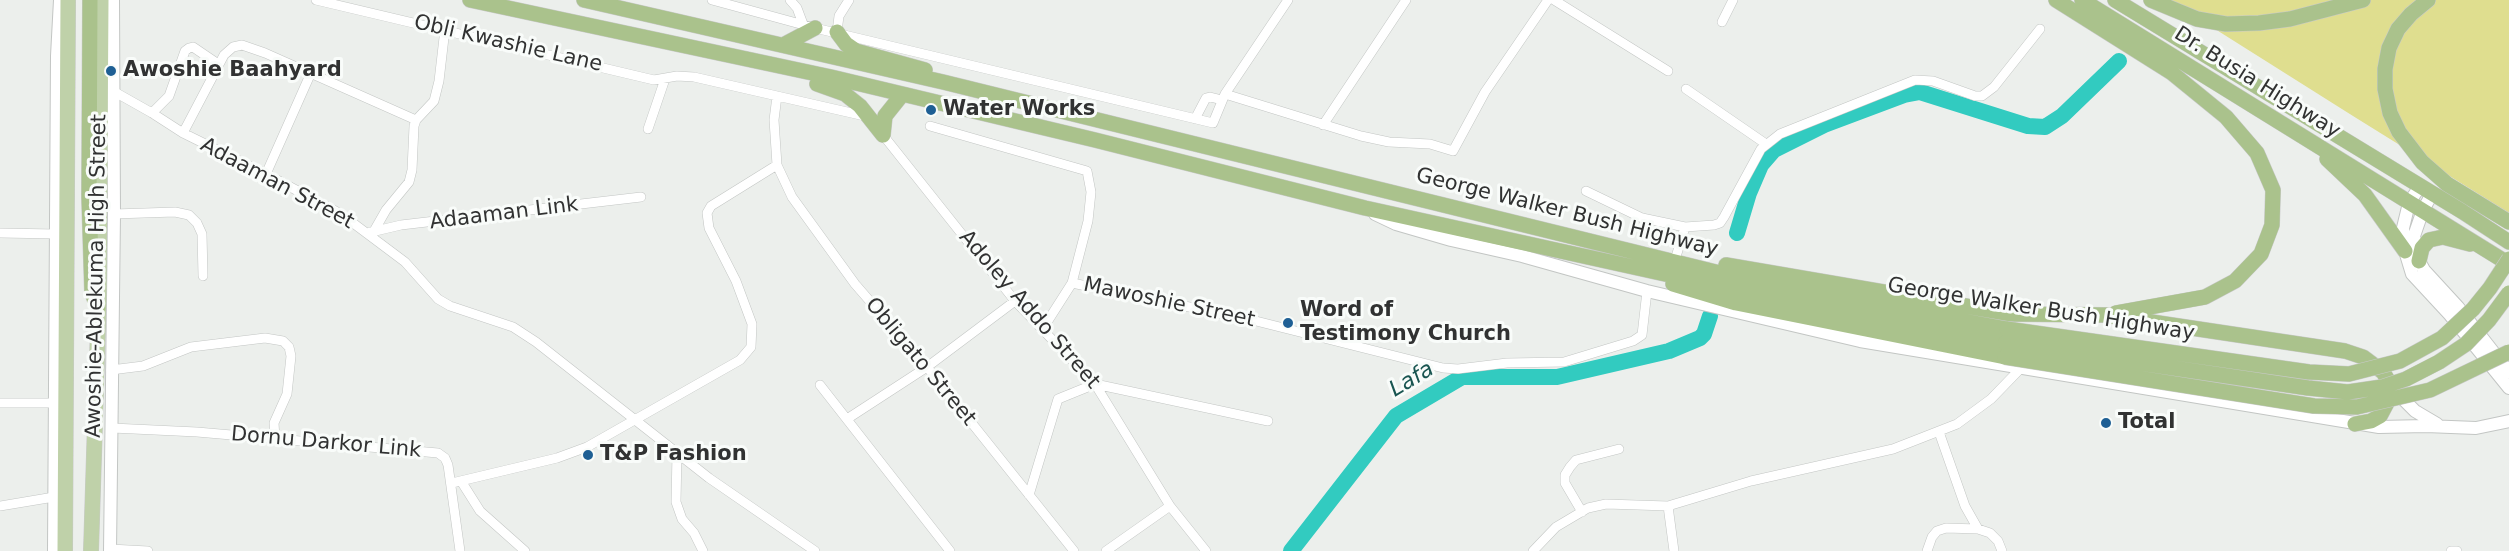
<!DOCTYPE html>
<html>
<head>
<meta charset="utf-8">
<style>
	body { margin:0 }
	canvas { display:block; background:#ecefec }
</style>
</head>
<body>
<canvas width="2509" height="551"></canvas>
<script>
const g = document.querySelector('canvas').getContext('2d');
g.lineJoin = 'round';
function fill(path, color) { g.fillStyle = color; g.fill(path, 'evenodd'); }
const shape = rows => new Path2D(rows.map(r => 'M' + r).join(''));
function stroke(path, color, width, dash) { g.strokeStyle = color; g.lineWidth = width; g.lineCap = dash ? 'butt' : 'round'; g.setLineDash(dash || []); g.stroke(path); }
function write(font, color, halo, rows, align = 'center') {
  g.font = font + ' "DejaVu Sans",sans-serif'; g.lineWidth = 6; g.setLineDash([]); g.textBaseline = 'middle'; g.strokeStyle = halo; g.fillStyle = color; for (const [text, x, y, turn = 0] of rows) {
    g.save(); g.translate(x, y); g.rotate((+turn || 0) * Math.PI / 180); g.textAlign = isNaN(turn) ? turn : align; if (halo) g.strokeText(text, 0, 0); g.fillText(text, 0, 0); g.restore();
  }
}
fill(shape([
	[2169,0,2509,0,2509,213,2353,116]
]), '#dfde8f');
stroke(shape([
	[1737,233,1749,193,1761,165,1774,150,1824,125,1904,95,1920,92,2028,126,2045,127,2062,116,2119,61],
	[1291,551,1396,416,1462,377,1557,377,1669,351,1700,338,1704,334,1710,316]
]), '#32cbc0', 16);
const minor = shape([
	[316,0,654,80,677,76,694,77,869,117],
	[712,0,815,28,1213,123,1225,94,1288,0],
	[790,0,797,8,803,24],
	[1554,0,1668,71],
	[1722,22,1733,0],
	[837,32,839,16,849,0],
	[1686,89,1766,144],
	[113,91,152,113,183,133,266,174,341,214,405,262,438,299,450,306,513,327,536,342,709,478,815,551],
	[1225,94,1361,136,1389,142,1430,144,1453,151,1485,92,1548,0],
	[152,113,169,96,185,51,189,48,193,47,218,64],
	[1195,119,1206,98,1210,97,1222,100],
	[1323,125,1406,0],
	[930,126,1087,171,1091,192,1088,221,1072,283,1042,330],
	[648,129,665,79],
	[183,133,224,55,233,47,242,45,265,53,416,120],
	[883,135,1015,301,1095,384,1170,506,1206,551],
	[777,165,792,197,855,284,927,367,1074,551],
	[266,174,310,75],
	[1586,191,1642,218,1685,227,1714,225,1720,223,1724,217,1761,149,1780,134,1915,80,1933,81,1975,96,1982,96,1994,87,2040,29],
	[114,214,175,212,189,215,197,223,202,234,203,276],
	[374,231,386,210,409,182,412,170,414,126,416,120,434,101,439,81,445,29],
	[0,233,56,234],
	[367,233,401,225,641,197],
	[1675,260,1685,227],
	[1072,283,1248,319,1443,368,1458,369,1507,363,1564,362,1633,341,1642,335,1647,291],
	[111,370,143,366,191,347,265,338,283,341,289,347,291,356,287,394,274,423,275,438],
	[820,385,950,551],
	[0,403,55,403],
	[847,419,927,367,1015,301],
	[112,428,197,432,438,453,445,458,448,465,460,551],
	[1939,432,1965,506,1978,529],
	[677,453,676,502,682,519,694,533,703,551],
	[461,481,480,511,525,551],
	[452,483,557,458,587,447,740,360,751,347,752,324,736,281,709,228,707,213,711,206,777,165,774,120,777,96],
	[1029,495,1058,399,1095,384,1268,421],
	[0,506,54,497],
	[1668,506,1674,551],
	[1582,512,1565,483,1565,475,1570,467,1576,460,1619,449],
	[110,549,148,551],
	[1106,551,1170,506],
	[1533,551,1556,527,1588,508,1606,504,1668,506,1751,481,1893,449,1957,424,1991,399,2020,369],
	[1927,551,1932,537,1937,531,1946,528,1978,529,1990,533,1998,541,2002,551],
	[2451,551,2457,551]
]);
const tertiary = shape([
	[2420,186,2409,203,2403,228,2405,251,2412,274,2450,315,2509,388],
	[2432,194,2423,210,2414,236,2419,261,2424,270,2458,307,2509,372],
	[1375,214,1396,224,1451,240,1522,256,1647,291,1860,341,2379,427,2426,426,2476,428,2509,421],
	[2397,393,2415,411,2437,424],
	[54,551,57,56,60,0],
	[110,551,114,214,113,0]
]);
const primary = shape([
	[65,551,68,0],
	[91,551,99,295,101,0]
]);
const trunk = shape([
	[90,0,89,197,92,293,98,308],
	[470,0,831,77,1095,140,1365,208,1774,298,2005,343],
	[584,0,943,82,1728,275,1798,290,2007,329],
	[2056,0,2172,73,2226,117,2257,153,2273,190,2272,225,2261,254,2235,281,2205,297,2116,313],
	[2082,0,2509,264],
	[2115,0,2463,212,2509,242],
	[2151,0,2197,19,2226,24,2259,23,2290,19,2363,0],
	[2428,0,2411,14,2398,29,2389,48,2385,69,2385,89,2390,113,2399,132,2422,162,2447,184,2509,222],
	[837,32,846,44,856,51,925,70],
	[783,45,815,28],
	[817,84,845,94,860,106,883,135],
	[883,135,885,116,901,96],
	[2327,159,2365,195,2405,251],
	[2419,261,2422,248,2429,240,2443,237,2470,244],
	[1726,265,2012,314,2105,315,2345,351,2363,357,2383,372,2392,387,2389,399,2380,416,2371,421,2355,424],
	[1673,284,1736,303,2005,357]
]);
stroke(minor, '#c3c6c4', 10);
stroke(tertiary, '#c3c6c4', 14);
stroke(primary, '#c9caca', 16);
stroke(trunk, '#c9caca', 16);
stroke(minor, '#fff', 9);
stroke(tertiary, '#fff', 12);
stroke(primary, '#bfd1a9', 15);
stroke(trunk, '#aac28c', 15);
const trunkBridge = shape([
	[2007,329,2309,372,2349,374,2400,361,2442,338,2473,309,2490,288,2509,259],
	[2005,343,2308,388,2348,392,2382,387,2406,379,2439,362,2466,344,2489,320,2509,293],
	[2005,357,2314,406,2357,407,2430,390,2509,352]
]);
stroke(trunkBridge, '#c9caca', 16, []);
stroke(trunkBridge, '#aac28c', 15);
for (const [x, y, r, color] of [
	[111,71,6,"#1e5f94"],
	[931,110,6,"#1e5f94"],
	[1288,323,6,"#1e5f94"],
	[2106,423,6,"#1e5f94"],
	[588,455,6,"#1e5f94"]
]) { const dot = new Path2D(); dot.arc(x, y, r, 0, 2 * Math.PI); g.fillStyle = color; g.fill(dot); stroke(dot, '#f9fcfa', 2); }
write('21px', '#313232', '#f9fcfa', [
	["Obli Kwashie Lane",508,44,13],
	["Dr. Busia Highway",2257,83,32],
	["Adaaman Street",277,184,28],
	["George Walker Bush Highway",1567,213,14],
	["Adaaman Link",504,214,-7],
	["Awoshie-Ablekuma High Street",97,276,-89],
	["Mawoshie Street",1169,303,12],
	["Adoley Addo Street",1029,310,49],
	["George Walker Bush Highway",2041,310,9],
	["Obligato Street",920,362,50],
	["Dornu Darkor Link",326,443,5]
]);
write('bold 21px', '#313232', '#f9fcfa', [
	["Awoshie Baahyard",123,71],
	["Water Works",943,110],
	["Word of",1300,311],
	["Testimony Church",1300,335],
	["Total",2118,423],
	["T&P Fashion",600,455]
], 'left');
write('italic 22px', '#195551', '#f9fcfa', [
	["Lafa",1412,380,-31]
]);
</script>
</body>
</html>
